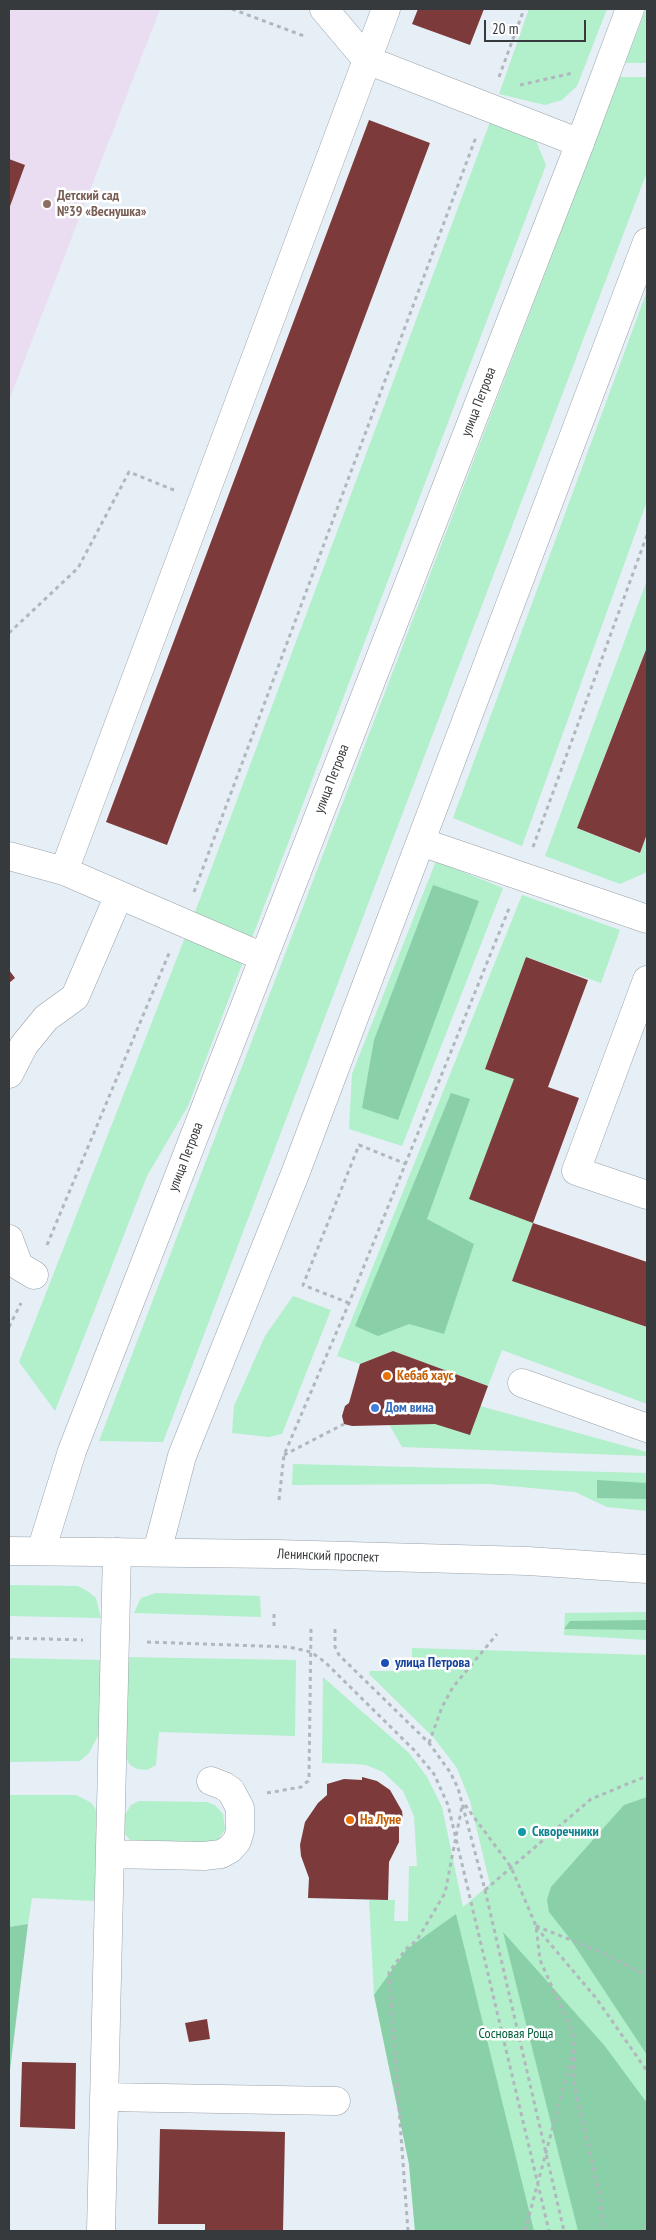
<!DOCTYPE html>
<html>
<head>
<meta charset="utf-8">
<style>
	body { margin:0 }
	#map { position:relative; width:656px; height:2240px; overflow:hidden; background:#e6eef6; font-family:"PT Sans Narrow",sans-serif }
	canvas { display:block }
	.frame { position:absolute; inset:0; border:10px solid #373a3d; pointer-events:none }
	.scale { position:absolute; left:484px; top:20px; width:102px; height:22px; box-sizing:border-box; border:2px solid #373a3d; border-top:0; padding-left:6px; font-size:15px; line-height:18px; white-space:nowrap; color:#373a3d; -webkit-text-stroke:4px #fff; paint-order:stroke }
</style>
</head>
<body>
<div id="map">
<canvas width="656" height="2240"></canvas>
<div class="frame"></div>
<div class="scale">20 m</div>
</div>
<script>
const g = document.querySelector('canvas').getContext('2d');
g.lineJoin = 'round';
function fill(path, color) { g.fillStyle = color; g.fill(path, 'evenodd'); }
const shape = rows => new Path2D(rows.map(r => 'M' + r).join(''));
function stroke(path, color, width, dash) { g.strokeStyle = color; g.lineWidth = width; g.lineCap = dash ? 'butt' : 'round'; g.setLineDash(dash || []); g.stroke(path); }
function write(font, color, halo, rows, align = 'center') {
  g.font = font + ' "PT Sans Narrow",sans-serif'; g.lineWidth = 5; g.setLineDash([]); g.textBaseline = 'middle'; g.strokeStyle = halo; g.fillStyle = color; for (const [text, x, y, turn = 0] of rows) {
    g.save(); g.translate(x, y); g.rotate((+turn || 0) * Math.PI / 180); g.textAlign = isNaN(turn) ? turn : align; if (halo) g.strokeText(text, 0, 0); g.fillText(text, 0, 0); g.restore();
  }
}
fill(shape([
	[9,9,160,9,9,400]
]), '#eaddf1');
fill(shape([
	[529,9,607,9,577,86,562,100,545,105,499,94],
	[646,9,647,63,625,63],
	[620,77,647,77,647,172,163,1442,99,1441],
	[490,122,536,141,546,165,188,1106,147,1176,55,1411,19,1362,200,899],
	[647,291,647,501,522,846,453,818],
	[647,580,647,646,577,828,643,855,640,853,647,834,647,872,620,884,545,856],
	[436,861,503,888,402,1146,349,1129,352,1074],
	[522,895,620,930,601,983,526,957,485,1068,514,1079,533,1223,512,1281,647,1327,647,1404,502,1350,488,1386,393,1351,360,1364,337,1356],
	[293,1296,331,1310,282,1434,268,1437,232,1433,234,1406,265,1336],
	[480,1406,647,1452,647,1456,402,1447,389,1424],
	[293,1464,647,1473,647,1511,607,1507,575,1492,488,1484,292,1485],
	[9,1585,78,1586,89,1592,96,1598,101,1618,9,1616],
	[156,1593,260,1596,261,1617,134,1613,141,1598],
	[647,1612,647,1640,564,1635,565,1613],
	[412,1648,647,1655,647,2231,415,2231,409,2164,374,1995,369,1900,395,1900,394,1921,408,1921,409,1866,417,1866,414,1816,403,1791,383,1772,366,1765,354,1764,322,1763,323,1677,409,1753,427,1777,442,1807,463,1907,490,1884,470,1801,457,1768,434,1738,369,1674,370,1671,412,1671],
	[124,1657,296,1660,295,1736,159,1732,156,1765,147,1770,137,1769,130,1765,124,1753],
	[9,1658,102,1660,99,1734,89,1753,80,1761,9,1762],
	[9,1795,76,1795,90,1802,95,1808,100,1828,94,1901,32,1898,28,1924,9,1927],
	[139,1801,207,1802,215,1805,223,1814,225,1829,218,1840,212,1844,132,1842,124,1833,125,1815,131,1805]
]), '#b2efcb');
fill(shape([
	[433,885,479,901,398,1120,362,1108,374,1040],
	[451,1093,470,1099,427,1219,474,1244,444,1334,409,1324,378,1336,355,1326],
	[597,1480,647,1483,647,1499,597,1498],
	[647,1620,647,1630,564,1629,570,1621],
	[647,1797,647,2055,571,1940,549,1912,547,1900,551,1887,624,1805],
	[456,1914,534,2231,415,2231,409,2164,374,1995,407,1949],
	[28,1924,9,2078,9,1927],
	[503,1932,604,2045,647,2103,647,2231,578,2231]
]), '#89d0a8');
fill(shape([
	[418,9,484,9,470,45,412,24],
	[369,120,430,143,167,845,106,822],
	[9,159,25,165,9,209],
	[647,647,647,834,640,853,577,828],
	[526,957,588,980,548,1087,579,1098,533,1223,469,1199,514,1079,485,1069],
	[9,970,15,978,9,983],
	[533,1223,647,1262,647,1327,512,1281],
	[393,1351,488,1386,470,1435,435,1424,352,1426,344,1424,342,1416,345,1406,349,1403,360,1364],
	[362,1777,377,1781,390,1790,402,1811,403,1819,399,1819,399,1842,389,1862,388,1900,308,1898,309,1878,301,1856,300,1845,305,1822,318,1803,327,1795,327,1784,344,1779,362,1780],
	[207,2019,210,2039,189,2042,185,2023],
	[22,2062,76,2063,75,2129,20,2127],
	[160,2129,285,2132,283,2231,205,2231,205,2224,158,2224]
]), '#7c3a3a');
const minor = shape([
	[386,9,367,60,580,143],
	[421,842,647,919],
	[9,856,64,871,263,957],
	[64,871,367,60,324,9],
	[647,980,576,1171,647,1195],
	[9,1074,24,1045,46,1018,75,997,119,895],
	[9,1239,19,1266,34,1275],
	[522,1383,647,1428],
	[110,1854,204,1856,221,1854,230,1849,237,1841,240,1831,240,1808,231,1791,224,1786,211,1781],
	[104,2097,336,2101],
	[101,2231,117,1552]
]);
const major = shape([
	[9,1551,277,1554,528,1561,647,1569],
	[41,1551,72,1451,580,143,630,9],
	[157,1552,182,1456,295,1174,647,242]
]);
stroke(minor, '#9aa2a9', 29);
stroke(major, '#9aa2a9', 29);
stroke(shape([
	[232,9,304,36],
	[499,77,524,9],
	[520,85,573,73],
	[9,633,78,568,129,472,174,490],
	[533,847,647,535],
	[194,892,476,137],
	[47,1245,170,951],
	[349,1303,303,1285,359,1145,406,1164],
	[9,1327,21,1303],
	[284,1455,344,1424],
	[279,1500,284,1455,349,1303,510,906],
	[274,1614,274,1628],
	[335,1629,335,1647,339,1655,429,1743,450,1772,458,1788,485,1890,564,2231],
	[9,1638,83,1640],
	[147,1642,289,1647,311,1652,325,1662,414,1750,434,1774,448,1805,549,2231],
	[429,1743,442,1707,453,1687,497,1634],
	[267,1793,301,1787,308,1781,309,1777,311,1628],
	[465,1805,511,1867,536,1926,540,1960,573,2033,574,2084,601,2201,603,2231],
	[485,1890,591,1799,647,1776],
	[536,1926,603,1953,647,1976],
	[536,1927,596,1998,647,2071],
	[408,2231,389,1972,406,1949,417,1940,445,1893,462,1806],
	[525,2231,572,2055]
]), '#b1b7bd', 3, [4, 4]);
stroke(minor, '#fff', 28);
stroke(major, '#fff', 28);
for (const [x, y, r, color] of [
	[47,204,5,"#8d6e63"],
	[387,1376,5,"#e8710a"],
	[375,1408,5,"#3f7fe0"],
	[385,1663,5,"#1a4fb4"],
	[350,1820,5,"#e8710a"],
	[522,1832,5,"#0f9aa8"]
]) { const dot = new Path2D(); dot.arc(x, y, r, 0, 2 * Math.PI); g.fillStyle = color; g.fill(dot); stroke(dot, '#fff', 2); }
write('bold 14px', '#785e54', '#fff', [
	["Детский сад",57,196],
	["№39 «Веснушка»",57,212]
], 'left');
write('14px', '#373a3d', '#fff', [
	["улица Петрова",479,402,-69],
	["улица Петрова",332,779,-69],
	["улица Петрова",186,1157,-69],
	["Ленинский проспект",328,1556,2]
]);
write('bold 14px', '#c56008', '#fff', [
	["Кебаб хаус",397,1376],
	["На Луне",360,1820]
], 'left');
write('bold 14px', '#366cbe', '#fff', [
	["Дом вина",385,1408]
], 'left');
write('bold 14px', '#164399', '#fff', [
	["улица Петрова",395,1663]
], 'left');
write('bold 14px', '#0d838f', '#fff', [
	["Скворечники",532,1832]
], 'left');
write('14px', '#005d39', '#fff', [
	["Сосновая Роща",516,2034]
]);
</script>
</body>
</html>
